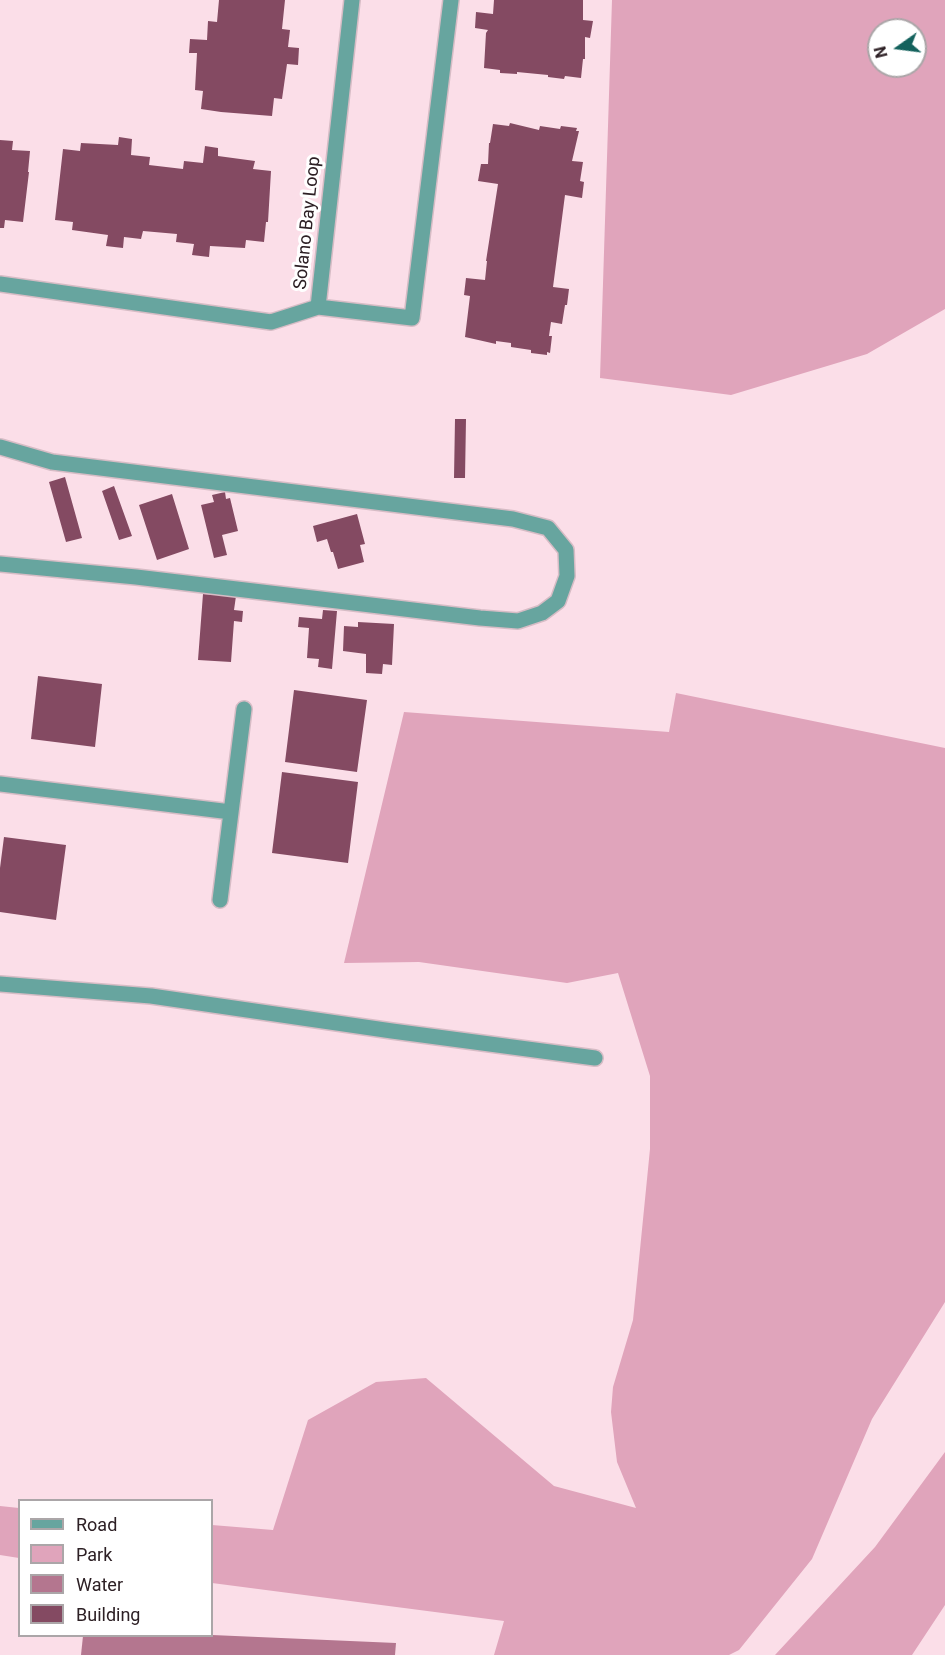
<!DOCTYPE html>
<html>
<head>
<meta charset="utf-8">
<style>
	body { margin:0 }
	#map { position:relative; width:945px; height:1655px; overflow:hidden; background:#fbdee8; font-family:Roboto,sans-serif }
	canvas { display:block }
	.legend { position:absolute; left:18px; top:1499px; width:195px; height:138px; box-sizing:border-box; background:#fff; border:2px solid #aba6a8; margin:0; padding:8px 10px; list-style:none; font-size:18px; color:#2d2025 }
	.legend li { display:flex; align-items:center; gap:12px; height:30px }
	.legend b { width:30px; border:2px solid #aba6a8 }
	.north { position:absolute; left:867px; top:18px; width:60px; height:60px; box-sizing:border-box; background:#fff; border:2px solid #aba6a8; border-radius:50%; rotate:256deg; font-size:16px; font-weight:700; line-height:24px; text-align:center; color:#2d2025 }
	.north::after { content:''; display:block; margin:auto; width:21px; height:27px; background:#14625d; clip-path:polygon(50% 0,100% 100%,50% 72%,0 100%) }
</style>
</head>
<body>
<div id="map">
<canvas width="945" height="1655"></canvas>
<ul class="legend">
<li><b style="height:8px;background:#67a59f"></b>Road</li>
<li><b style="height:16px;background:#e0a4bb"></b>Park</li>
<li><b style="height:16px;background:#b4768f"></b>Water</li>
<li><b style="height:16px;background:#844a62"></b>Building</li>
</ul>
<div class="north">N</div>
</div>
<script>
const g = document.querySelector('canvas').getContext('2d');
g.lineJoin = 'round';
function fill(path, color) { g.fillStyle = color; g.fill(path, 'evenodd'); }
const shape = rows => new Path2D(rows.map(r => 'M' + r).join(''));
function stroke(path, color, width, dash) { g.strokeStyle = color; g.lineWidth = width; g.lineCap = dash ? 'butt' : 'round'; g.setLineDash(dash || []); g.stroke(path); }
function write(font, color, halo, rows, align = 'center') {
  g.font = font + ' Roboto,sans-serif'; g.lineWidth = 6; g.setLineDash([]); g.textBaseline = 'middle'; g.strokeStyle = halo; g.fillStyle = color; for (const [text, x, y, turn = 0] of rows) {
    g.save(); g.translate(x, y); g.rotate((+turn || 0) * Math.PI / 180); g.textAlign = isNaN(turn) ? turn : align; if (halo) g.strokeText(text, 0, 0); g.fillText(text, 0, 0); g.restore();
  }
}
fill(shape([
	[612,0,945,0,945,309,867,354,731,395,600,378],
	[879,30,915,30,915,66,879,66],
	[676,693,945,748,945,1302,872,1419,812,1559,739,1650,729,1655,494,1655,504,1621,212,1583,212,1525,273,1530,308,1420,376,1382,426,1378,554,1486,636,1508,617,1462,611,1412,613,1387,633,1320,650,1149,650,1076,618,973,567,983,419,962,344,963,404,712,669,732],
	[945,1452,945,1605,912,1655,775,1655,875,1547],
	[0,1506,19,1508,19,1558,0,1555]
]), '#e0a4bb');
fill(shape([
	[212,1635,396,1643,395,1655,81,1655,83,1636]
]), '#b4768f');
fill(shape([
	[219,0,285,0,282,29,290,30,288,47,299,48,298,65,287,64,282,99,274,98,272,116,221,112,201,109,203,91,195,90,197,53,189,53,190,39,207,40,208,21,217,22],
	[494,0,583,0,583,20,593,21,590,38,585,37,585,59,583,59,581,78,565,76,564,79,548,77,548,75,517,72,517,74,500,73,500,70,484,68,486,33,488,30,475,28,476,12,493,14],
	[510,123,539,130,540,126,560,129,561,126,577,128,576,131,579,131,572,161,583,162,580,181,584,182,582,198,565,195,553,287,569,289,567,305,565,305,562,324,551,322,549,336,552,336,550,353,547,352,547,355,531,353,531,350,511,347,511,343,496,341,496,344,465,337,470,296,464,295,466,278,485,280,487,261,486,261,498,184,478,181,481,164,488,164,489,143,490,143,493,124,509,126],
	[119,137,132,139,131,155,150,157,149,165,183,169,184,161,203,163,205,146,218,148,218,156,255,161,253,169,271,171,268,222,266,222,264,242,246,240,245,248,210,246,209,257,192,255,194,244,176,242,177,234,143,231,141,239,124,237,123,248,106,246,108,235,72,230,73,222,55,220,63,149,80,151,81,143,118,145],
	[0,140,13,141,12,150,30,151,28,172,29,172,23,222,5,220,4,228,0,228],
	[455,419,466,419,465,478,454,478],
	[65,477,82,538,66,542,49,482],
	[114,486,132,536,119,540,102,491],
	[225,492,226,499,230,498,238,531,222,535,227,555,214,558,201,505,214,502,212,495],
	[172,494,189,549,157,560,139,505],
	[357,514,365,544,360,545,364,562,338,569,333,552,331,552,327,539,317,542,313,526],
	[203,594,236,596,234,610,243,611,242,622,234,621,231,662,198,660],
	[323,610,337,611,332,669,318,667,319,659,307,658,309,628,298,627,299,617,322,619],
	[358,622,394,624,392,665,383,664,382,674,366,673,366,654,343,651,344,626,358,627],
	[38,676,102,684,95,747,31,739],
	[294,690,367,700,357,772,285,762],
	[282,772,358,782,348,863,272,853],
	[4,837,66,845,56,920,0,912,0,868]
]), '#844a62');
const minor = shape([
	[0,284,271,322,318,307,352,0],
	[318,307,412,318,451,0],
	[0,447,52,462,513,519,548,528,566,550,567,576,558,601,542,613,518,621,480,618,136,577,0,564],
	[0,784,231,812],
	[220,900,244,709],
	[0,984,151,996,392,1031,595,1058]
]);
stroke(minor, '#d6bcc5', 18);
stroke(minor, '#67a59f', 15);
write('18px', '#2d2025', '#fff', [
	["Solano Bay Loop",308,223,-84]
]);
</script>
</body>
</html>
